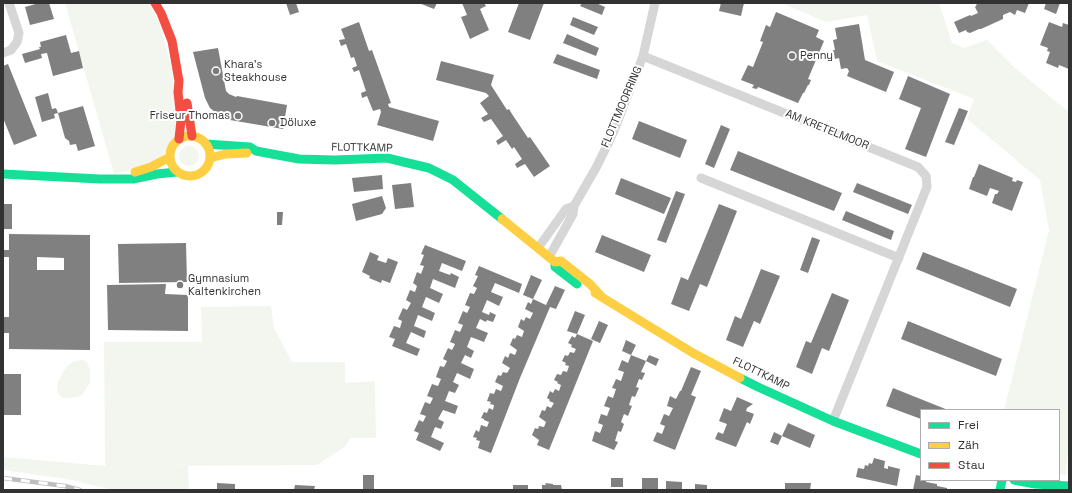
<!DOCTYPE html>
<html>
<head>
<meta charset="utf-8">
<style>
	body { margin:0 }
	#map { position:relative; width:1072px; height:493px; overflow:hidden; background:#fff; font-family:"Space Grotesk",sans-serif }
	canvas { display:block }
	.frame { position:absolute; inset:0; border:4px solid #323232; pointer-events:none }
	.legend { position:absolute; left:920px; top:409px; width:140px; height:72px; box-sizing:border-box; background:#fff; border:1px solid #adadad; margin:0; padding:5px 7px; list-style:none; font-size:12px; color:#323232 }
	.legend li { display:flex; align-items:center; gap:8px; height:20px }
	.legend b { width:20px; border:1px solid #adadad }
</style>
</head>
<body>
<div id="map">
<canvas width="1072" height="493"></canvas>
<div class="frame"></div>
<ul class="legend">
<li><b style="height:5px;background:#16e098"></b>Frei</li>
<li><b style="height:5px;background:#ffcf43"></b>Zäh</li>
<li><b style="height:5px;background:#f24e42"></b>Stau</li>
</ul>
</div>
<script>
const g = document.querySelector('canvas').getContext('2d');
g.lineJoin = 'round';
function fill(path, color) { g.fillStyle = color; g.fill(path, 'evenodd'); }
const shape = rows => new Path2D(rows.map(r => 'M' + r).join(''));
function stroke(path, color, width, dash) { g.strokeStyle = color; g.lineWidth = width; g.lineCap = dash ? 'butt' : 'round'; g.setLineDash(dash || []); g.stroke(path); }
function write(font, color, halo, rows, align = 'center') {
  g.font = font + ' "Space Grotesk",sans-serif'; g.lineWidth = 4; g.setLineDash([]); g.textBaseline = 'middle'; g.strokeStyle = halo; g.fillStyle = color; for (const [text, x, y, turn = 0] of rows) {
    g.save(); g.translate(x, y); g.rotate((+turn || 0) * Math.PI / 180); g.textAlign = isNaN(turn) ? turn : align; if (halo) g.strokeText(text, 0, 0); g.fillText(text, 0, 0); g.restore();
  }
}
fill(shape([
	[65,3,149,3,159,22,173,73,176,135,169,143,165,153,156,160,135,169,114,174],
	[785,3,939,3,952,43,964,48,987,40,1014,67,1069,112,1069,434,1066,475,1059,474,1059,410,1004,410,1049,230,1040,180,967,119,974,99,877,61,867,15,826,22,784,4],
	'179 156a10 10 0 1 1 20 0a10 10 0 1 1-20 0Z',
	[271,306,274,328,292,362,345,362,345,383,375,381,376,438,350,438,346,446,317,465,132,466,188,466,189,490,113,490,67,479,3,470,3,457,105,466,104,342,202,342,201,307],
	[82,360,87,362,90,370,90,383,86,389,83,394,78,397,63,398,58,394,57,389,58,382,63,372,69,364,75,361]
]), '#f3f6ee');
fill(shape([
	[39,3,49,3,54,19,30,25,25,7],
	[286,3,296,3,299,12,290,15],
	[419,3,437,3,434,9],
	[462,3,484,3,486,6,480,9,489,30,470,39,461,17,467,15],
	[519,3,544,3,530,40,508,32],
	[582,3,596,3,605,7,602,15,580,6],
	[721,3,744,3,741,16,719,11],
	[977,3,1029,3,1025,13,1017,10,1015,15,1010,12,1003,15,1003,19,981,29,979,29,970,33,967,32,966,30,959,33,954,22,970,15,971,16,978,13,975,7,976,6],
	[1046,3,1060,3,1056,14,1044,9],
	[776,12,819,30,816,37,824,41,808,79,811,80,809,85,808,85,804,93,803,93,798,103,758,87,757,89,752,88,754,85,741,80,748,65,753,67,763,42,760,41,766,25,770,27],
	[573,17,598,27,594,35,570,25],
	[359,22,369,51,372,50,391,103,388,104,389,107,439,121,433,141,377,125,381,112,380,109,373,111,367,96,362,98,361,93,366,91,359,70,354,72,352,68,357,66,354,57,351,58,346,44,341,46,339,40,345,39,341,29],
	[1049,22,1062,27,1063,23,1069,25,1069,69,1059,65,1058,68,1046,63,1050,52,1047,51,1048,48,1040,45],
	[859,24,865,60,894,72,886,92,847,76,849,71,847,68,841,69,839,58,835,59,833,50,835,50,833,40,837,39,835,28],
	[567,34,599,48,596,56,563,43],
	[66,35,71,53,79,51,83,68,53,76,47,53,41,54,42,58,25,63,22,54,40,49,39,47,41,47,40,42],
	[218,48,226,91,229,94,236,97,237,96,287,105,283,129,230,120,220,116,210,108,205,98,193,52],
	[557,54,600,70,597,79,553,63],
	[441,61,494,75,491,85,507,110,509,109,512,114,528,138,530,137,550,166,534,177,525,164,517,168,515,164,522,159,514,147,512,149,506,140,498,145,496,141,503,136,491,119,484,122,481,118,488,114,480,103,489,96,486,93,436,80],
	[8,64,37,136,14,145,3,118,3,66],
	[908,76,950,94,926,157,905,149,921,108,899,99],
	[48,93,52,109,56,108,58,113,54,114,55,118,42,122,35,97],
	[83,106,95,146,78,151,76,144,70,145,69,141,65,138,58,113],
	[959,108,968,111,954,145,945,142],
	[639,121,687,140,680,158,632,139],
	[721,125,730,129,714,168,705,164],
	[738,151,842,193,834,211,730,170],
	[979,164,1013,178,1012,181,1016,182,1017,180,1023,182,1012,211,992,203,995,194,997,194,999,191,990,188,987,196,969,189,973,177,974,177],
	[382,175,383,189,354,192,352,178],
	[621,178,671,198,664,214,615,194],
	[411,183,414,207,395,209,392,185],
	[857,183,912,205,908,214,853,192],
	[676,191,685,194,666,243,657,240],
	[382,196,386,208,382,214,356,221,352,204],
	[3,204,12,204,12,229,3,229],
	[719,204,737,211,707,287,700,284,689,311,671,304,681,277,688,280],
	[846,211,894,231,891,240,842,220],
	[277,212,283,212,282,225,277,225],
	[9,234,90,235,90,350,9,349,9,333,3,333,3,317,9,317,9,257,3,257,3,250,9,250],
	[37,257,64,258,64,270,37,270],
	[602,235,651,255,644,272,595,252],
	[812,237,820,240,808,273,800,270],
	[186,243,187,282,119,283,118,244],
	[425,245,466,261,462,271,442,263,439,271,450,275,451,273,459,277,455,288,433,279,430,288,443,294,439,303,426,297,422,307,435,313,432,321,418,315,414,326,426,331,424,338,411,332,406,343,420,349,417,356,392,346,395,339,389,337,394,326,400,328,402,321,398,319,403,308,407,310,411,303,406,300,410,290,415,292,417,286,413,283,417,272,421,274,424,266,420,265,424,255,421,254],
	[370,252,379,256,377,260,386,263,388,258,398,262,390,283,382,280,381,283,369,278,370,276,362,272],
	[923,252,1017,289,1010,307,916,269],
	[479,266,522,284,519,293,495,283,491,292,503,297,499,306,487,300,482,312,489,315,490,312,496,315,493,322,487,320,486,322,480,319,476,328,488,333,484,342,471,337,467,347,474,351,471,358,465,355,461,363,474,369,470,379,457,373,453,382,459,385,455,393,449,391,445,401,458,406,455,414,443,410,438,419,444,422,441,429,435,427,431,437,444,443,440,451,416,440,419,433,414,431,419,420,423,422,426,416,420,414,425,402,430,404,433,398,427,396,432,384,438,386,441,379,436,377,440,366,444,367,447,361,443,359,448,348,452,350,455,344,450,342,455,330,460,332,463,325,458,323,463,311,467,313,470,307,465,305,470,293,474,294,477,288,473,286,478,276,475,275],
	[761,269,780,276,760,324,754,321,743,347,726,340,735,316,741,319],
	[531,275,542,280,533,299,523,295],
	[166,284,165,294,188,295,188,331,108,330,107,285],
	[555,286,565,290,556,309,550,307,520,378,491,453,478,448,480,441,476,440,477,438,473,437,476,430,479,432,481,425,487,427,489,422,484,420,484,419,481,418,484,412,487,413,489,408,493,410,494,405,490,404,491,402,487,401,490,393,494,394,496,389,501,391,503,386,495,382,498,375,501,376,503,372,507,373,510,368,502,363,505,356,508,358,510,353,515,355,517,350,510,345,513,338,515,339,517,335,522,337,524,331,518,327,521,319,524,321,526,317,530,319,533,313,525,309,528,302,531,304,533,299,546,305],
	[832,293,849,300,829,351,822,348,812,374,796,367,806,341,811,343],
	[575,311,585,315,577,334,567,331],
	[599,321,608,325,600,343,591,339],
	[908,321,1002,359,996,376,901,339],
	[577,334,593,341,549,450,537,445,539,440,532,435,535,428,538,429,539,426,544,427,546,422,539,417,542,410,545,411,547,406,551,408,554,403,549,401,550,400,547,398,550,391,553,393,555,389,559,391,561,385,557,383,558,382,554,380,557,374,561,375,563,371,567,372,569,366,565,365,566,363,562,361,565,355,568,356,570,352,574,353,576,349,571,347,572,345,568,343,572,336,575,338],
	[626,340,636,345,631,355,622,351],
	[631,355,646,361,641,372,645,373,642,380,639,379,636,387,639,388,635,397,632,396,629,405,632,406,628,416,624,414,621,422,624,424,621,432,618,431,615,441,618,442,614,450,592,441,595,431,600,433,603,425,598,423,601,414,607,416,610,408,604,406,608,396,613,398,616,389,612,388,616,379,621,381,624,372,618,370,622,360,628,363],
	[649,355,659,359,656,366,646,361],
	[691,367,701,371,691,395,696,397,675,450,653,441,657,432,662,434,665,426,660,424,664,414,669,416,673,408,667,406,670,396,676,399,680,391,681,391],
	[3,374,21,374,21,415,3,415],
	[893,388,948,410,921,410,921,419,886,406],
	[737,397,753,404,747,408,746,411,754,414,750,424,747,422,736,447,715,439,718,432,723,434,727,424,719,421,724,408,731,411],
	[788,423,815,435,810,448,782,436],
	[774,432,782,436,778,445,770,442],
	[874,458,885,461,884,468,888,469,888,466,900,469,897,486,856,477,858,468,864,469,865,465,868,466,869,463,872,464],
	[363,475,374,475,374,490,363,490],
	[916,475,921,476,921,480,926,480,926,482,937,484,937,486,947,488,947,490,913,490],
	[611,478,623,478,623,487,611,487],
	[642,478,658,478,658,490,642,490],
	[666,481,682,482,682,490,666,490],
	[217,483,235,484,235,490,217,490],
	[545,483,553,484,553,485,561,485,562,490,542,490,542,485,546,485],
	[785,483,811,483,810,490,785,490],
	[695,484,707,485,707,490,695,490],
	[295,485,315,486,314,490,294,490],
	[513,485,528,485,528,490,513,490]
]), '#808080');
stroke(shape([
	[3,53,11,50,17,42,19,33,9,3],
	[643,56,918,167,926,176,927,187,833,421],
	[701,178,899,258],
	[538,248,566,209,574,206],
	[549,257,573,214,574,206,597,166,614,131,643,56,655,3]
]), '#d6d6d6', 9);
stroke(shape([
	[206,144,250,147,256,151,299,159,335,160,387,158,429,168,453,180,502,219],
	[3,174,100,179,133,179,157,174,177,172],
	[555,262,555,267,577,284],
	[740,378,758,387,833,421,921,454],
	[1014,480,1035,484,1069,486],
	[1000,490,1002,480]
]), '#16e098', 9);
stroke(shape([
	'170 156a20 20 0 1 1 40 0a20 20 0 1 1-40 0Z',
	[210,158,226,154,247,153],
	[135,172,151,167,170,157],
	[502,219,555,262,561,261,590,284,601,296],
	[595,293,693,353,740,378]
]), '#ffcf43', 9);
stroke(shape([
	[155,3,161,13,172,41,179,81,178,92,181,120,179,139],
	[187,103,192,136]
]), '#f24e42', 9);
const rail = shape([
	[3,478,65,486,80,490]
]);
stroke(rail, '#bebebe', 4.5);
stroke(rail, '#fff', 3, [9]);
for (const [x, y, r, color] of [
	[792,56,4,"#7a7a7a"],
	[216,71,4,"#7a7a7a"],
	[238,116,4,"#7a7a7a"],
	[272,123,4,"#7a7a7a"],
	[180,285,4,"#7a7a7a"]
]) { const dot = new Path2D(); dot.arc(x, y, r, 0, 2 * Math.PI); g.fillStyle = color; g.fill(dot); stroke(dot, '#fff', 1.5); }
write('11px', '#323232', '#fff', [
	["Penny",800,56],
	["Khara's",224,65],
	["Steakhouse",224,78],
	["Friseur Thomas",230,116,"right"],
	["Döluxe",280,123],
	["Gymnasium",188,279],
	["Kaltenkirchen",188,292]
], 'left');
write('11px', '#323232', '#fff', [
	["FLOTTMOORRING",622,107,-67],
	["AM KRETELMOOR",827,130,22],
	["FLOTTKAMP",362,148,1],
	["FLOTTKAMP",761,374,26]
]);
</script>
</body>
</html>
